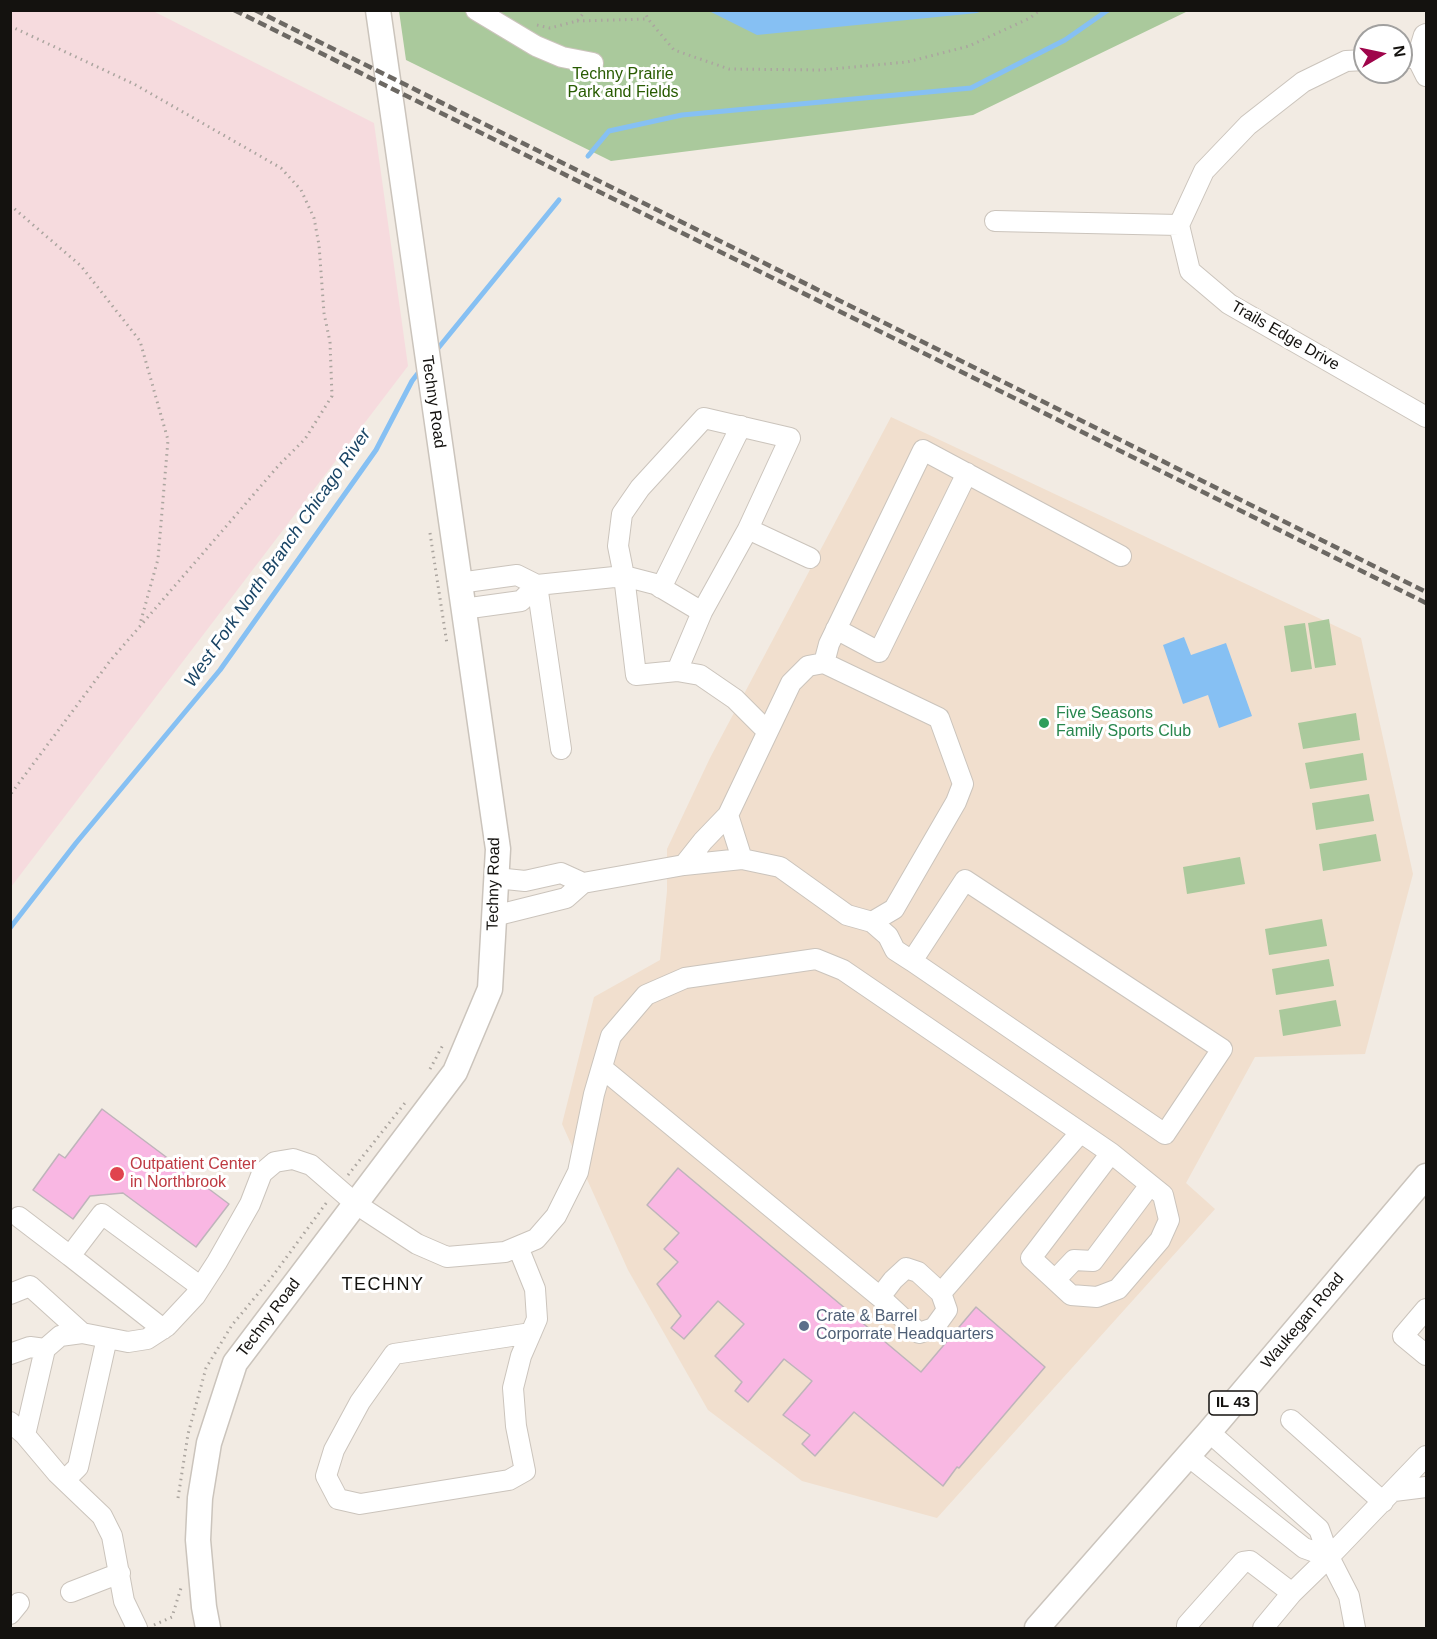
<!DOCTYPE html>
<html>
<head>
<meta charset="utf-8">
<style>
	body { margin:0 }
	#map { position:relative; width:1437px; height:1639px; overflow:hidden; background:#f2ebe3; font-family:Helvetica,sans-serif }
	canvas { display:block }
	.frame { position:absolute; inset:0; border:12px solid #14120f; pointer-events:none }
	.north { position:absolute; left:1353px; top:24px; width:60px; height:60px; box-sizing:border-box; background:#fff; border:2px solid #a1a09f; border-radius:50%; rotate:81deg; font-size:16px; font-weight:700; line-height:24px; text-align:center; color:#14120f }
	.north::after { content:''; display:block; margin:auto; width:21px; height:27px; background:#9f054b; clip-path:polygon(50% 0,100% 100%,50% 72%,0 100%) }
</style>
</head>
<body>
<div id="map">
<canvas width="1437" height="1639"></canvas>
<div class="frame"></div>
<div class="north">N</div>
</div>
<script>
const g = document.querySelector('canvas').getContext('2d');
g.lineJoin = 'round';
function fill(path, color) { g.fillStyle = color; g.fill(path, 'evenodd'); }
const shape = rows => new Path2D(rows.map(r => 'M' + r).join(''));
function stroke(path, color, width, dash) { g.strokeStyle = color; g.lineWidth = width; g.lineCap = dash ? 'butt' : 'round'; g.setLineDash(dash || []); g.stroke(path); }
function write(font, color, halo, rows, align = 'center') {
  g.font = font + ' Helvetica,sans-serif'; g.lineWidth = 6; g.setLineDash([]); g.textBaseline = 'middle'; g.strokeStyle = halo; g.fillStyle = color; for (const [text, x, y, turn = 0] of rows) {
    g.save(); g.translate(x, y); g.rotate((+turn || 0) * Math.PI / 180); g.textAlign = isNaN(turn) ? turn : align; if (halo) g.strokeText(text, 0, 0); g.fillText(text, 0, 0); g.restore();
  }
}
fill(shape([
	[891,417,1361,638,1413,874,1365,1054,1255,1057,1186,1183,1215,1209,937,1518,802,1481,708,1410,628,1270,562,1124,594,997,660,960,667,891,667,849,710,758]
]), '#f1dfce');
fill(shape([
	[11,10,153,11,374,123,408,366,11,887]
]), '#f6dbde');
fill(shape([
	[399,11,1188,11,973,115,611,161,406,60],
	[1329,619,1336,665,1315,668,1308,623],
	[1305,623,1312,669,1291,672,1284,626],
	[1356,713,1360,740,1303,749,1298,723],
	[1363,753,1367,780,1310,789,1305,763],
	[1369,794,1374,821,1316,830,1312,803],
	[1376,834,1381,861,1323,871,1319,844],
	[1240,857,1245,884,1187,894,1183,867],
	[1322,919,1327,946,1269,955,1265,929],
	[1329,959,1334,986,1276,995,1272,969],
	[1336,1000,1341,1026,1283,1036,1279,1010]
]), '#aac99c');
fill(shape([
	[709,11,709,10,982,11,977,13,757,35],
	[1184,637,1191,655,1226,643,1252,716,1219,728,1208,695,1183,704,1163,645]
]), '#86c0f3');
stroke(shape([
	[588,156,609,131,682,115,971,88,1065,40,1108,10],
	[435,352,559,200],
	[10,928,76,843,220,670,376,450,412,381,422,368]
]), '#86c0f3', 5);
const building = shape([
	[102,1109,229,1204,196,1247,123,1193,90,1196,73,1219,33,1190,59,1154,65,1158,102,1109],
	[678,1168,921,1372,976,1307,1045,1367,959,1468,957,1467,943,1486,854,1412,815,1456,802,1444,810,1435,783,1415,812,1381,784,1359,748,1402,735,1391,742,1382,715,1356,744,1324,718,1301,684,1339,671,1328,681,1316,657,1284,678,1262,664,1249,679,1233,647,1205,678,1168]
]);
fill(building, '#f9b7e3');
stroke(building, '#beb4ba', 1.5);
const minor = shape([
	[476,10,536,46,562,57,593,63],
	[1401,58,1417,58,1426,76],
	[1417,58,1424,35,1426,34],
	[1365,60,1346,61,1303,82,1248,125,1204,171,1179,225,1190,271,1229,304,1426,417],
	[995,221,1179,225],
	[748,529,702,612,677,671,636,675,624,576,618,546,622,514,640,488,704,418,790,438,748,529,810,558],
	[459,583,517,575,537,585],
	[537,585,561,749],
	[661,588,741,426],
	[463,609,521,601,537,585,624,576,655,584,702,612],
	[836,629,879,652,967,473],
	[824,663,829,644,923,450,1121,556],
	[677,671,700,675,735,699,767,731],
	[684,865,703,841,728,815,742,859],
	[583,883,684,865,742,859,780,867,847,915,872,922,894,909,956,802,963,784,939,718,824,663,808,666,791,683,728,815],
	[494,916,566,898,583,883,561,873,525,881,496,878],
	[872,922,888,936,895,950,912,961,1165,1134,1222,1049,965,880,912,961],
	[602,1068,880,1297],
	[19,1217,70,1256,102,1214,201,1287],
	[518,1247,535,1289,537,1319,531,1333,521,1356,513,1388,516,1426,525,1471,509,1480,360,1504,338,1499,326,1476,334,1450,360,1402,394,1354,531,1333],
	[70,1256,163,1329],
	[906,1268,918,1272,941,1293,947,1310,934,1328,919,1333,880,1297,893,1280,906,1268],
	[1055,1280,1074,1260,1093,1261,1150,1185],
	[941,1293,1080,1133],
	[10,1294,30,1286,82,1333],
	[1426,1309,1403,1336,1426,1355],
	[10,1354,30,1347,45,1349],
	[1291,1420,1383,1502],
	[10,1422,25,1435,57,1473,102,1516,112,1536,124,1601,137,1628],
	[25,1435,45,1349,60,1336,82,1333,128,1342,147,1339,167,1326,195,1296,217,1262,250,1204,262,1173,275,1162,293,1159,311,1165,356,1204,417,1244,447,1257,505,1252,536,1239,556,1216,578,1172,594,1094,611,1036,646,995,685,978,816,959,843,970,1111,1153,1163,1195,1169,1220,1160,1240,1118,1289,1097,1297,1071,1295,1031,1258,1111,1153],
	[1188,1456,1304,1548,1329,1557,1319,1529,1209,1432],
	[65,1480,78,1467,107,1338],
	[1394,1491,1426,1487],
	[71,1592,120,1573],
	[10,1614,19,1603],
	[1187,1628,1187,1625,1243,1562,1250,1561,1292,1593],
	[1263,1628,1292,1593,1329,1557],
	[1355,1628,1349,1596,1329,1557,1426,1456]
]);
const major = shape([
	[208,1628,204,1607,198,1540,200,1498,209,1443,235,1363,455,1072,490,989,498,849,378,10],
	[1037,1628,1209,1432,1426,1176]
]);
stroke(minor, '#cbc4bc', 22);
stroke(major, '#cbc4bc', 27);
stroke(shape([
	[644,10,648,19,674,50,729,69,821,70,907,62,969,46,1030,18,1040,10],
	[577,21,647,19],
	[537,25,550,28,577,21,586,10],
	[10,26,134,84,281,168,301,190,314,218,319,245,324,313,330,342,332,396,305,439,279,465,110,661,10,795],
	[10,205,81,266,140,341,168,440,158,559,140,624],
	[430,533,447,644],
	[430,1069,444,1043],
	[348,1175,405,1103],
	[178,1498,188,1434,206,1368,232,1325,272,1277,327,1202],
	[154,1625,172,1617,181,1588]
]), '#aba59f', 3, [1.5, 4.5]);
stroke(minor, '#fff', 20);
stroke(major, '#fff', 24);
stroke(shape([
	[234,10,1426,603],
	[255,10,1426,592]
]), '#6c6863', 4.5, [9, 4.5]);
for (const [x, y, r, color] of [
	[1044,723,6,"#2e9e5b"],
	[117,1174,8,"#e0444e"],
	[804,1326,6,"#5c6f8a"]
]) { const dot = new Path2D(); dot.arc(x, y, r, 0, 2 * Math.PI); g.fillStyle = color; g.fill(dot); stroke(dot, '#fff', 2); }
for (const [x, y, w] of [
	[1233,1403,48]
]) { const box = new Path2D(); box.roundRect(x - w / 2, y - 12, w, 24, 4.5); g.fillStyle = '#fff'; g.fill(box); stroke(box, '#14120f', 1.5); }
write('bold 15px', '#14120f', null, [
	["IL 43",1233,1403]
]);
write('16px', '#285b01', '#fff', [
	["Techny Prairie",623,75],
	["Park and Fields",623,93]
]);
write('16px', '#14120f', '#fff', [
	["Trails Edge Drive",1285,336,30],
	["Techny Road",433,402,82],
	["Techny Road",494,884,-89],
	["Techny Road",269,1318,-53],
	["Waukegan Road",1303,1321,-50]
]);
write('16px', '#27864d', '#fff', [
	["Five Seasons",1056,714],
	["Family Sports Club",1056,732]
], 'left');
write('16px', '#be3a42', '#fff', [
	["Outpatient Center",130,1165],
	["in Northbrook",130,1183]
], 'left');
write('16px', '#4e5e75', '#fff', [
	["Crate & Barrel",816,1317],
	["Corporrate Headquarters",816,1335]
], 'left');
write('italic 18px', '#194465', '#fff', [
	["West Fork North Branch Chicago River",278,558,-55]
]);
g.letterSpacing = '1.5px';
write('18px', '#14120f', '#fff', [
	["TECHNY",383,1285]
]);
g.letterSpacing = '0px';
</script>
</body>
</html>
